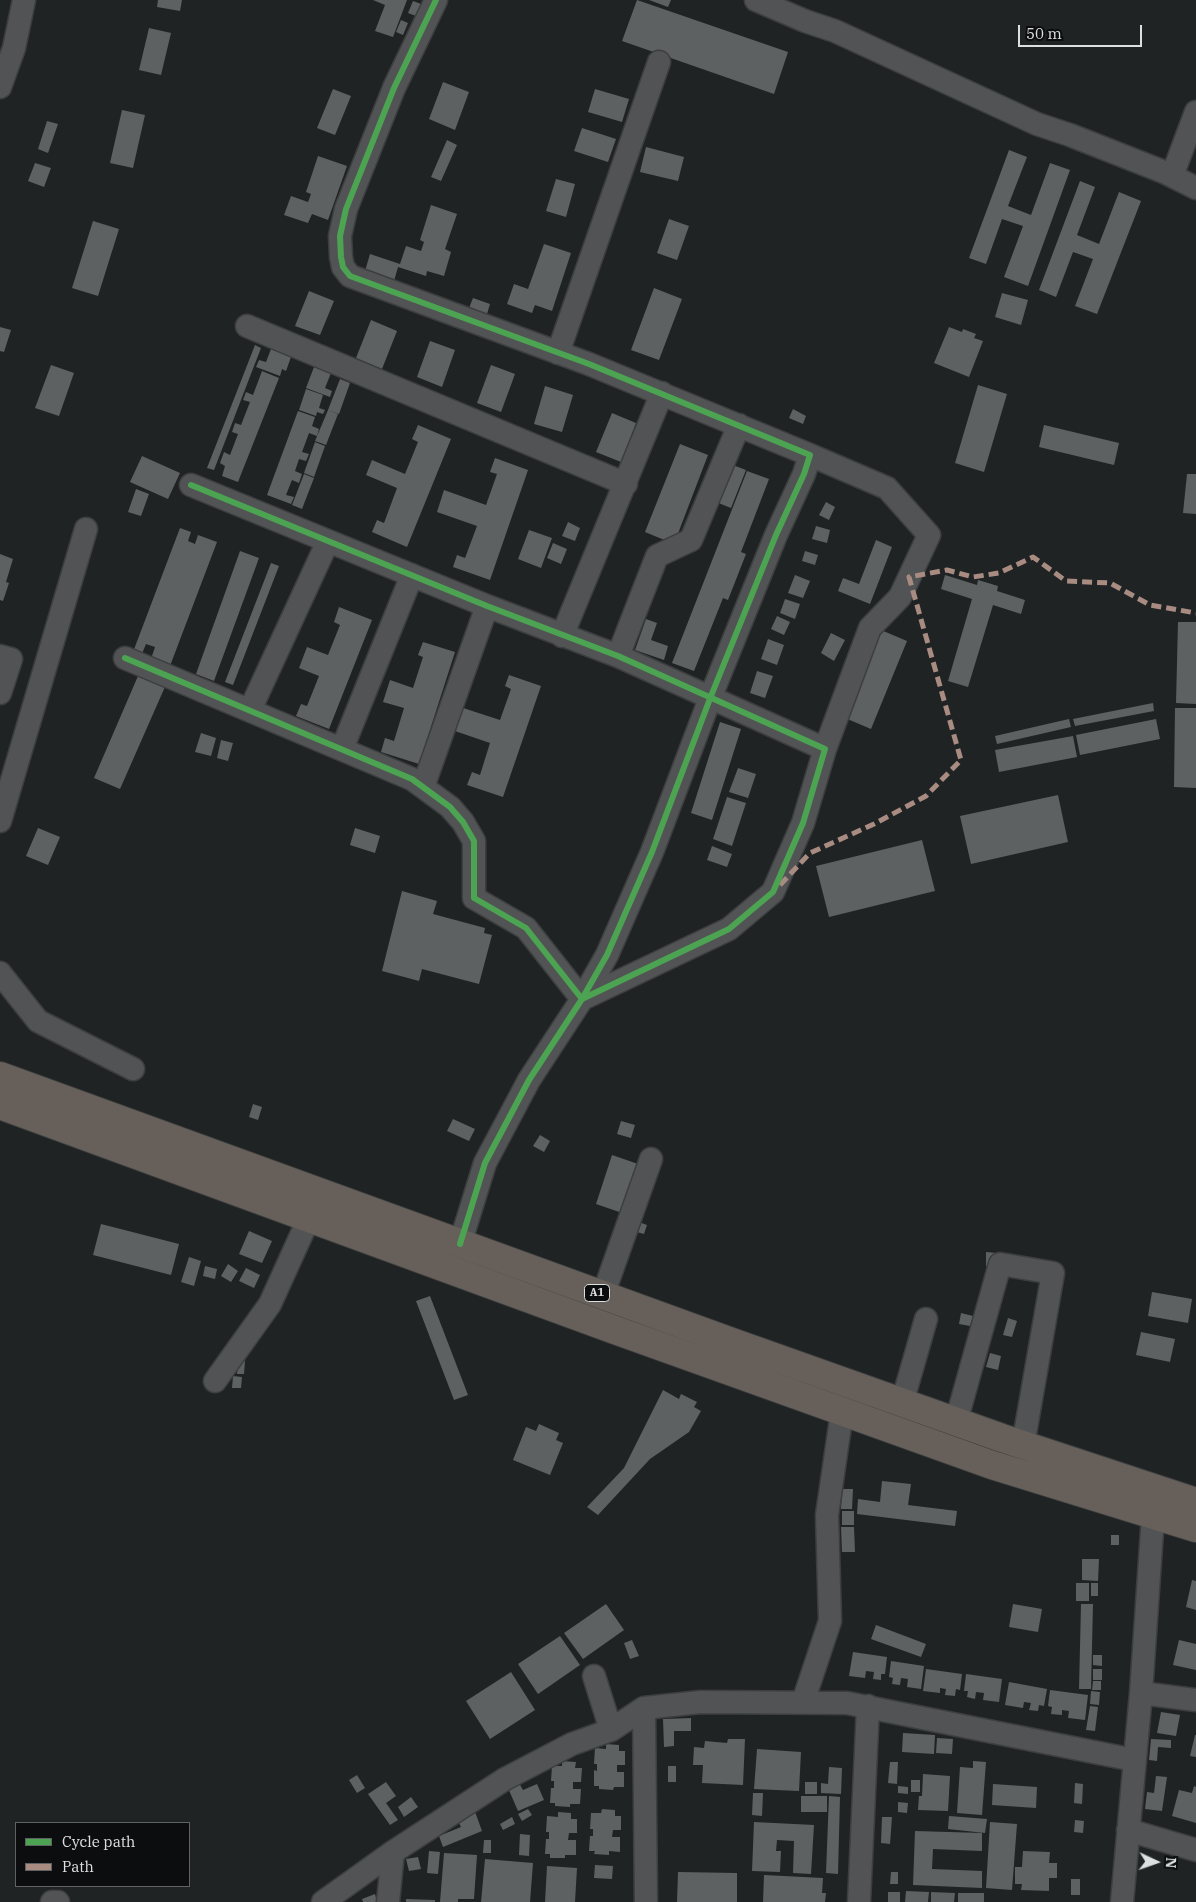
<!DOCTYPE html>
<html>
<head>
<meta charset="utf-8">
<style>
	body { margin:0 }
	#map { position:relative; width:1196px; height:1902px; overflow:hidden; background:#202324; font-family:"IBM Plex Serif",serif }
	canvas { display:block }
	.legend { position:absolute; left:15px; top:1822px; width:175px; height:65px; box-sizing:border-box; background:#0b0d0e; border:1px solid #5f6162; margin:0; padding:6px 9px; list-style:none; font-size:15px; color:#dce0e0 }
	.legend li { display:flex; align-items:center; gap:10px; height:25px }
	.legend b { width:25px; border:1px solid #5f6162 }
	.north { position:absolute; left:1131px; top:1837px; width:50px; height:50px; -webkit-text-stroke:4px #0b0d0e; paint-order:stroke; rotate:93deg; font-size:14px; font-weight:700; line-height:20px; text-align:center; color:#dce0e0 }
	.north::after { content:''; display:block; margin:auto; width:18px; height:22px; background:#dce0e0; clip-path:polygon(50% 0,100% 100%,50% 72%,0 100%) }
	.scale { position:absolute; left:1018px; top:25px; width:124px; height:22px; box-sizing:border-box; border:2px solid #dce0e0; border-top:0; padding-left:6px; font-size:15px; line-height:18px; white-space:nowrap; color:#dce0e0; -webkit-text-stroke:4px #0b0d0e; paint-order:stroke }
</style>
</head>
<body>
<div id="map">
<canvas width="1196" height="1902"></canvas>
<ul class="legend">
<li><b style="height:6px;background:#4ca352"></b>Cycle path</li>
<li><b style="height:6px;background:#a88b81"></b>Path</li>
</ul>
<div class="north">N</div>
<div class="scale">50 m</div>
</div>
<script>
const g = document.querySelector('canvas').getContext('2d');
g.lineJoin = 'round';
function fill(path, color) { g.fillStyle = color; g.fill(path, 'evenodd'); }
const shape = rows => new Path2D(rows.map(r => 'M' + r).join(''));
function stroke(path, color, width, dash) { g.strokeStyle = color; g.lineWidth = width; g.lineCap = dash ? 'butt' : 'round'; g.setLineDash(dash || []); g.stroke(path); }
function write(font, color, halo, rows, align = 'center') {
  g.font = font + ' "IBM Plex Serif",serif'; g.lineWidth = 5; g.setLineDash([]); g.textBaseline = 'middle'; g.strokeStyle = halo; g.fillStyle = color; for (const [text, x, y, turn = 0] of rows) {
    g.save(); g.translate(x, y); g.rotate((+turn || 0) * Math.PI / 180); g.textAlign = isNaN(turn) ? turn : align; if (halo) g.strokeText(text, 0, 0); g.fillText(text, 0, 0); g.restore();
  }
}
fill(shape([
	[158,0,182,0,180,11,157,7],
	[373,0,407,0,393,37,375,31,385,5],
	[637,0,788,52,774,94,622,41],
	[649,0,671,0,668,7],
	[413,1,421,4,416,16,408,13],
	[401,20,408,23,403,35,396,32],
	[149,28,171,33,161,75,139,70],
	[443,82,469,92,455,130,429,119],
	[333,89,351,96,335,135,317,128],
	[595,89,629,99,622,122,588,112],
	[122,110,145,115,133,168,110,163],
	[47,121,58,124,48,153,38,149],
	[582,128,616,139,608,162,574,151],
	[447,140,457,145,441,181,431,177],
	[646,147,684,157,678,181,640,172],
	[1009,150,1027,157,1008,206,1031,215,1050,163,1070,170,1028,286,1004,277,1023,226,1002,219,986,264,969,258],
	[318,156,347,166,328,220,312,214,308,223,284,215,291,196,308,202,311,194,306,192],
	[35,163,51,168,44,187,28,181],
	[556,179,575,184,566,217,546,211],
	[1080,181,1095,187,1077,235,1099,244,1119,192,1141,201,1097,314,1075,306,1093,259,1073,252,1056,297,1039,290],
	[431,205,457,214,445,249,451,252,444,276,427,271,426,276,398,267,394,281,365,271,370,254,400,264,406,246,421,251,424,242,420,240],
	[669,219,689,226,677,260,657,253],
	[93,221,119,229,98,296,72,288],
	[544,244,571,253,552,311,535,305,532,313,507,304,514,284,528,289],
	[654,288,682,299,659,360,631,350],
	[309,291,334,301,320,335,295,326],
	[1002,293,1028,300,1021,325,995,317],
	[473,298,490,304,487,314,469,308],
	[371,320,397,331,382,369,356,358],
	[0,327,11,330,4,352,0,351],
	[949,327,962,332,963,329,976,334,974,338,983,341,969,377,934,363],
	[430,341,455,350,442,387,417,377],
	[255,345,261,348,214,470,207,468],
	[271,349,291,357,286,371,282,369,280,376,256,367,259,360,266,362],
	[51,365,74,373,59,416,35,408],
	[491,365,515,374,501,412,477,403],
	[314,367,331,373,325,388,332,391,330,397,306,388],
	[262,371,279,378,238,482,222,476,225,466,220,463,224,452,230,455,238,434,232,432,235,423,241,425,250,402,243,400,246,392,253,395],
	[340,379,350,383,339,414,328,410],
	[978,385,1007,394,984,472,955,463],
	[545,386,573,395,562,432,534,424],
	[306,389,323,395,319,408,325,410,323,414,317,412,316,416,299,410],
	[793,409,806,416,803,424,789,418],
	[328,410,338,414,326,445,315,441],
	[298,411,315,417,312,426,319,429,317,436,309,433,302,452,309,454,306,461,299,459,295,471,302,474,299,483,292,480,286,495,294,497,291,504,267,495],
	[612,413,636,423,621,462,596,452],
	[418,425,451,439,407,547,372,532,377,520,384,523,397,488,366,475,372,460,405,474,418,442,412,439],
	[1044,425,1119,443,1114,465,1039,447],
	[315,442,325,446,314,477,304,473],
	[680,444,708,455,674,544,645,532],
	[142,456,180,473,168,499,130,482],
	[495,458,528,470,490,580,453,567,457,555,465,558,477,526,437,512,444,490,486,505,497,474,490,472],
	[730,464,746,470,731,508,716,502],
	[747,471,769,479,741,552,746,554,728,600,723,598,694,671,672,663],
	[304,474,314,478,302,509,292,505],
	[1187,474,1196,474,1196,514,1183,513],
	[136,489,149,494,141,516,128,512],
	[826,502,835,507,829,520,819,515],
	[568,522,580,528,575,541,562,536],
	[816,526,830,530,827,543,812,539],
	[180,528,191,532,188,541,195,544,198,535,217,542,170,666,151,659,155,647,146,644,141,656,133,652],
	[529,530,552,538,541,568,518,559],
	[876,540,892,547,870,604,838,591,843,578,859,584],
	[553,543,567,549,561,564,547,558],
	[240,551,259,558,214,681,196,674],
	[805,551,818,555,815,565,802,561],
	[0,554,13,559,6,582,9,583,3,601,0,600],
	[271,563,279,566,233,685,225,682],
	[795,575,810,581,803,598,788,593],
	[945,575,977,585,978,580,998,586,997,591,1025,600,1021,614,993,605,968,687,948,681,972,599,941,589],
	[785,599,800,604,795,619,780,613],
	[339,607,372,620,329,729,296,716,301,704,307,706,319,676,299,668,307,647,328,655,340,625,334,622],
	[777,616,790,622,784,635,771,629],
	[646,619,657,623,651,640,668,646,664,660,635,650],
	[1178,622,1196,622,1196,704,1176,703],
	[881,630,907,641,871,729,845,718],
	[831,633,845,640,834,661,821,653],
	[768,639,784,645,777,665,761,659],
	[423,642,455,652,419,764,381,752,385,738,394,741,404,708,383,702,390,680,413,688,423,657,418,655],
	[141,669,168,680,120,789,94,778],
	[757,671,773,676,765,698,750,693],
	[509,675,541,686,503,797,467,785,472,772,480,775,490,743,449,729,457,706,500,720,511,689,505,686],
	[1153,703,1154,711,1075,726,1073,719],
	[1175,708,1196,708,1196,788,1174,787],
	[1069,719,1071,727,997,744,995,736],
	[1156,719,1160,739,1080,755,1076,735],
	[720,722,741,729,712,820,691,813],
	[201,733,216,738,211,756,195,752],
	[1073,736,1077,757,999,772,995,750],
	[221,740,233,743,228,761,217,758],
	[738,768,756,774,748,798,729,792],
	[1058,795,1068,842,971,864,960,816],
	[727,797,746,803,732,846,713,839],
	[38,828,60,837,48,865,26,856],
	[355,828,380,836,375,853,350,845],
	[922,840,935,891,829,917,816,866],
	[712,846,732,854,727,867,707,860],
	[402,891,437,901,433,914,485,928,484,933,492,935,479,984,422,969,419,981,382,971],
	[253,1104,262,1107,258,1120,249,1117],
	[453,1119,475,1129,469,1141,447,1131],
	[621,1121,635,1125,631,1138,617,1134],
	[540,1135,550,1141,544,1152,533,1146],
	[612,1155,644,1166,628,1215,596,1204],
	[636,1221,647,1225,644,1234,633,1231],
	[101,1224,179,1244,171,1275,93,1255],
	[249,1231,272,1241,262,1263,239,1254],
	[986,1252,997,1253,997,1266,986,1266],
	[189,1257,201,1261,194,1286,181,1282],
	[228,1264,238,1271,231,1282,221,1276],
	[205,1266,217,1269,215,1279,203,1276],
	[246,1268,260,1275,254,1288,239,1281],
	[1152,1292,1192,1299,1188,1323,1148,1316],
	[430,1296,468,1395,454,1400,416,1301],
	[961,1313,973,1316,970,1326,959,1324],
	[1008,1318,1017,1321,1012,1337,1003,1335],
	[1141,1332,1175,1339,1170,1362,1136,1355],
	[990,1353,1001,1356,998,1370,986,1367],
	[238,1360,245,1361,244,1374,237,1374],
	[233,1376,242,1377,241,1388,232,1388],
	[663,1390,679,1399,681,1394,697,1402,694,1407,701,1411,689,1432,650,1459,598,1515,587,1507,624,1468],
	[539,1424,559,1433,556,1440,563,1443,550,1475,513,1460,526,1427,536,1431],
	[882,1481,911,1484,908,1505,957,1511,955,1526,857,1514,858,1499,880,1502],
	[842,1489,853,1489,852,1509,841,1509],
	[842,1511,854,1511,854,1525,842,1525],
	[841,1527,854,1527,855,1552,842,1552],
	[1111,1535,1119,1535,1119,1545,1111,1545],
	[1082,1559,1099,1559,1098,1581,1082,1580],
	[1192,1580,1196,1581,1196,1610,1186,1607],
	[1076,1583,1089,1583,1089,1601,1076,1601],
	[1091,1583,1098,1583,1098,1596,1091,1596],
	[606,1604,624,1630,583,1659,564,1633],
	[1013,1604,1042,1609,1038,1632,1009,1627],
	[1081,1604,1093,1604,1091,1689,1079,1689],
	[876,1625,926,1644,921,1657,871,1639],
	[560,1636,580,1665,538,1694,518,1664],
	[632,1640,639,1656,630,1659,624,1643],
	[1179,1640,1196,1644,1196,1670,1173,1665],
	[853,1652,887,1657,885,1674,881,1674,881,1680,873,1679,874,1672,866,1671,865,1678,849,1676],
	[1093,1655,1102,1655,1102,1666,1093,1665],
	[891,1661,924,1666,921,1689,907,1687,908,1679,901,1678,900,1685,892,1684,893,1678,889,1677],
	[926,1669,962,1674,960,1690,956,1689,955,1696,945,1695,946,1689,940,1688,940,1693,923,1691],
	[1093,1669,1102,1669,1102,1680,1093,1680],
	[511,1672,535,1710,490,1739,466,1701],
	[966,1674,1002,1679,999,1702,983,1700,984,1693,976,1692,975,1699,967,1697,968,1691,964,1691],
	[1093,1681,1101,1681,1101,1690,1092,1690],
	[1009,1682,1047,1689,1044,1706,1039,1705,1038,1711,1029,1710,1031,1703,1024,1702,1023,1708,1005,1705],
	[1050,1690,1088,1695,1085,1720,1068,1718,1069,1711,1062,1710,1062,1715,1051,1714,1052,1707,1048,1706],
	[1091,1691,1100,1692,1099,1705,1090,1704],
	[1090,1706,1098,1707,1095,1731,1086,1730],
	[1161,1712,1180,1715,1176,1736,1157,1733],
	[691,1718,691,1731,674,1731,674,1746,664,1747,663,1719],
	[903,1733,935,1735,934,1754,902,1752],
	[1195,1735,1196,1735,1196,1757,1190,1756],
	[937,1738,953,1739,952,1754,936,1753],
	[728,1739,745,1739,743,1785,702,1783,703,1765,693,1765,694,1747,704,1748,705,1741,727,1743],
	[1151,1739,1171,1740,1171,1748,1158,1747,1157,1761,1149,1760],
	[606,1744,619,1745,619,1751,625,1751,625,1765,617,1765,617,1772,624,1772,624,1787,614,1787,613,1790,599,1789,599,1786,594,1786,594,1770,597,1771,597,1764,594,1764,595,1748,606,1749],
	[757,1749,801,1752,799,1791,754,1789],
	[562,1761,576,1762,575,1768,582,1768,581,1782,573,1782,573,1789,581,1789,580,1804,570,1804,570,1807,555,1806,555,1803,550,1803,551,1788,554,1788,554,1781,551,1781,552,1766,562,1766],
	[973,1761,986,1762,982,1815,957,1813,960,1767,973,1768],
	[890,1762,898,1762,897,1784,888,1783],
	[668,1766,676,1766,676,1782,668,1782],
	[829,1767,842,1768,841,1794,821,1793,821,1783,828,1784],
	[923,1774,950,1776,948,1811,918,1810,919,1796,922,1796],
	[357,1775,365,1788,357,1793,349,1780],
	[1156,1776,1167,1777,1162,1811,1145,1809,1147,1792,1154,1793],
	[911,1780,920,1780,920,1792,911,1792],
	[386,1782,396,1796,386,1803,398,1820,390,1825,368,1794],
	[805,1782,817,1782,817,1794,805,1794],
	[519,1783,523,1790,537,1784,544,1800,518,1811,508,1788],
	[1075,1783,1083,1784,1082,1804,1074,1803],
	[993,1784,1037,1787,1036,1808,992,1805],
	[898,1786,908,1787,908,1794,898,1793],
	[1194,1786,1196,1787,1196,1823,1172,1816,1179,1790,1192,1793],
	[753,1793,763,1793,762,1816,752,1815],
	[801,1796,827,1796,827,1812,801,1812],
	[829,1796,840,1797,838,1874,826,1873],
	[411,1797,418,1807,404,1817,398,1807],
	[898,1802,908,1803,907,1813,898,1812],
	[474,1809,482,1831,443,1847,439,1836,461,1827,456,1817],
	[528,1809,532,1815,522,1821,518,1814],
	[602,1809,615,1810,615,1816,621,1816,621,1830,613,1830,612,1837,620,1837,620,1852,609,1851,609,1855,594,1854,595,1851,589,1851,590,1836,593,1836,593,1829,590,1829,591,1813,601,1813],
	[558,1812,571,1813,571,1819,577,1819,577,1833,569,1833,568,1840,576,1840,576,1855,565,1855,565,1858,550,1858,550,1854,545,1854,546,1839,549,1839,549,1832,546,1832,547,1816,558,1817],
	[949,1816,987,1819,985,1833,948,1829],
	[512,1817,515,1824,503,1830,500,1824],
	[882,1817,892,1817,890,1844,881,1843],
	[1075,1820,1084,1821,1083,1833,1074,1832],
	[754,1822,814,1825,811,1874,793,1873,794,1841,777,1840,776,1851,781,1851,780,1872,752,1871],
	[990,1822,1017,1824,1012,1890,986,1888],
	[915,1831,982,1833,982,1851,933,1849,932,1869,982,1871,982,1888,913,1885],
	[520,1834,530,1835,529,1856,519,1855],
	[484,1840,491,1840,491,1853,483,1853],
	[429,1851,440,1852,438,1874,427,1873],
	[1023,1851,1050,1852,1049,1863,1057,1863,1057,1878,1049,1878,1049,1891,1021,1890,1022,1884,1015,1884,1015,1867,1022,1867],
	[444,1853,477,1855,474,1899,458,1899,458,1902,440,1902],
	[418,1857,421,1869,409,1871,406,1859],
	[485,1859,533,1863,530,1902,481,1902],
	[595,1865,613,1866,612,1879,594,1878],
	[547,1866,577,1868,575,1902,545,1902],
	[678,1872,737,1873,737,1902,677,1902],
	[891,1872,898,1872,898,1884,890,1884],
	[764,1875,823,1878,822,1893,826,1893,825,1902,763,1902],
	[1071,1879,1080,1879,1080,1895,1071,1895],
	[906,1891,929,1892,928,1902,905,1902],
	[888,1892,900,1892,900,1902,888,1902],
	[931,1892,955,1893,954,1902,931,1902],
	[958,1893,984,1893,984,1902,958,1902],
	[375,1894,377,1902,363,1902,362,1899],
	[406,1899,435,1900,435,1902,406,1902]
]), '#5e6162');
const minor = shape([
	[436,0,394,88,346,209,340,236,341,257,343,267,350,276,589,364,810,455,804,474,776,535,711,696,652,852,607,955,582,999,529,1080,485,1163,460,1244],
	[756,0,805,21,835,31,1037,124,1070,135,1164,172,1196,188],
	[0,87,14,48,24,0],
	[1172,176,1196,112],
	[247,326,626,484],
	[558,353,659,62],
	[810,455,887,488,929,535,900,597,870,628,825,749],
	[562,636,662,393],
	[0,656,11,659,0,693],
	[618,656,657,556,691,540,739,425],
	[125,658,412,779,450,807,463,822,474,841,474,898,526,928,582,999,729,929,773,892,803,823,825,749,618,656,487,606,191,485],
	[250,710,328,541],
	[342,749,412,575],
	[423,787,487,606],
	[0,821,86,529],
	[0,973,38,1021,133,1069],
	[603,1295,651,1159],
	[215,1381,270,1304,309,1218],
	[902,1403,926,1319],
	[956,1422,1000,1264,1053,1273,1023,1445],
	[594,1676,611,1730],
	[1141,1693,1196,1700],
	[803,1702,830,1621,827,1515,842,1412],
	[644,1708,646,1902],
	[1128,1830,1196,1850],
	[52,1902,58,1902],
	[323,1902,393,1852,505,1779,572,1744,611,1730,644,1708,701,1702,847,1703,1134,1760],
	[388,1902,393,1852],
	[859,1902,868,1706],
	[1122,1902,1141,1693,1153,1516]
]);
const highway = shape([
	[0,1076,729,1341,1002,1438,1196,1502],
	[0,1105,615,1330,992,1465,1196,1528]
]);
stroke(minor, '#3c3e3f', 25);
stroke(highway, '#3c3e3f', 30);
stroke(minor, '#515354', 22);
stroke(highway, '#67605a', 28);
stroke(shape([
	[780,885,810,853,874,824,926,796,961,760,909,577,947,570,973,577,999,573,1033,557,1066,581,1110,583,1150,605,1196,613]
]), '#a88b81', 5, [10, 5]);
stroke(shape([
	[436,0,394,88,346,209,340,236,341,257,343,267,350,276,589,364,810,455,804,474,776,535,711,696,652,852,607,955,582,999,529,1080,485,1163,460,1244],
	[125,658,412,779,450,807,463,822,474,841,474,898,526,928,582,999,729,929,773,892,803,823,825,749,618,656,487,606,191,485]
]), '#4ca352', 6);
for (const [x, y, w] of [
	[597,1293,25]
]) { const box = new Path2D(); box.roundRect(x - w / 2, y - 8.5, w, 17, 4); g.fillStyle = '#0b0d0e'; g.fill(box); stroke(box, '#dce0e0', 1); }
write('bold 11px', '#dce0e0', null, [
	["A1",597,1293]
]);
</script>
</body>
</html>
